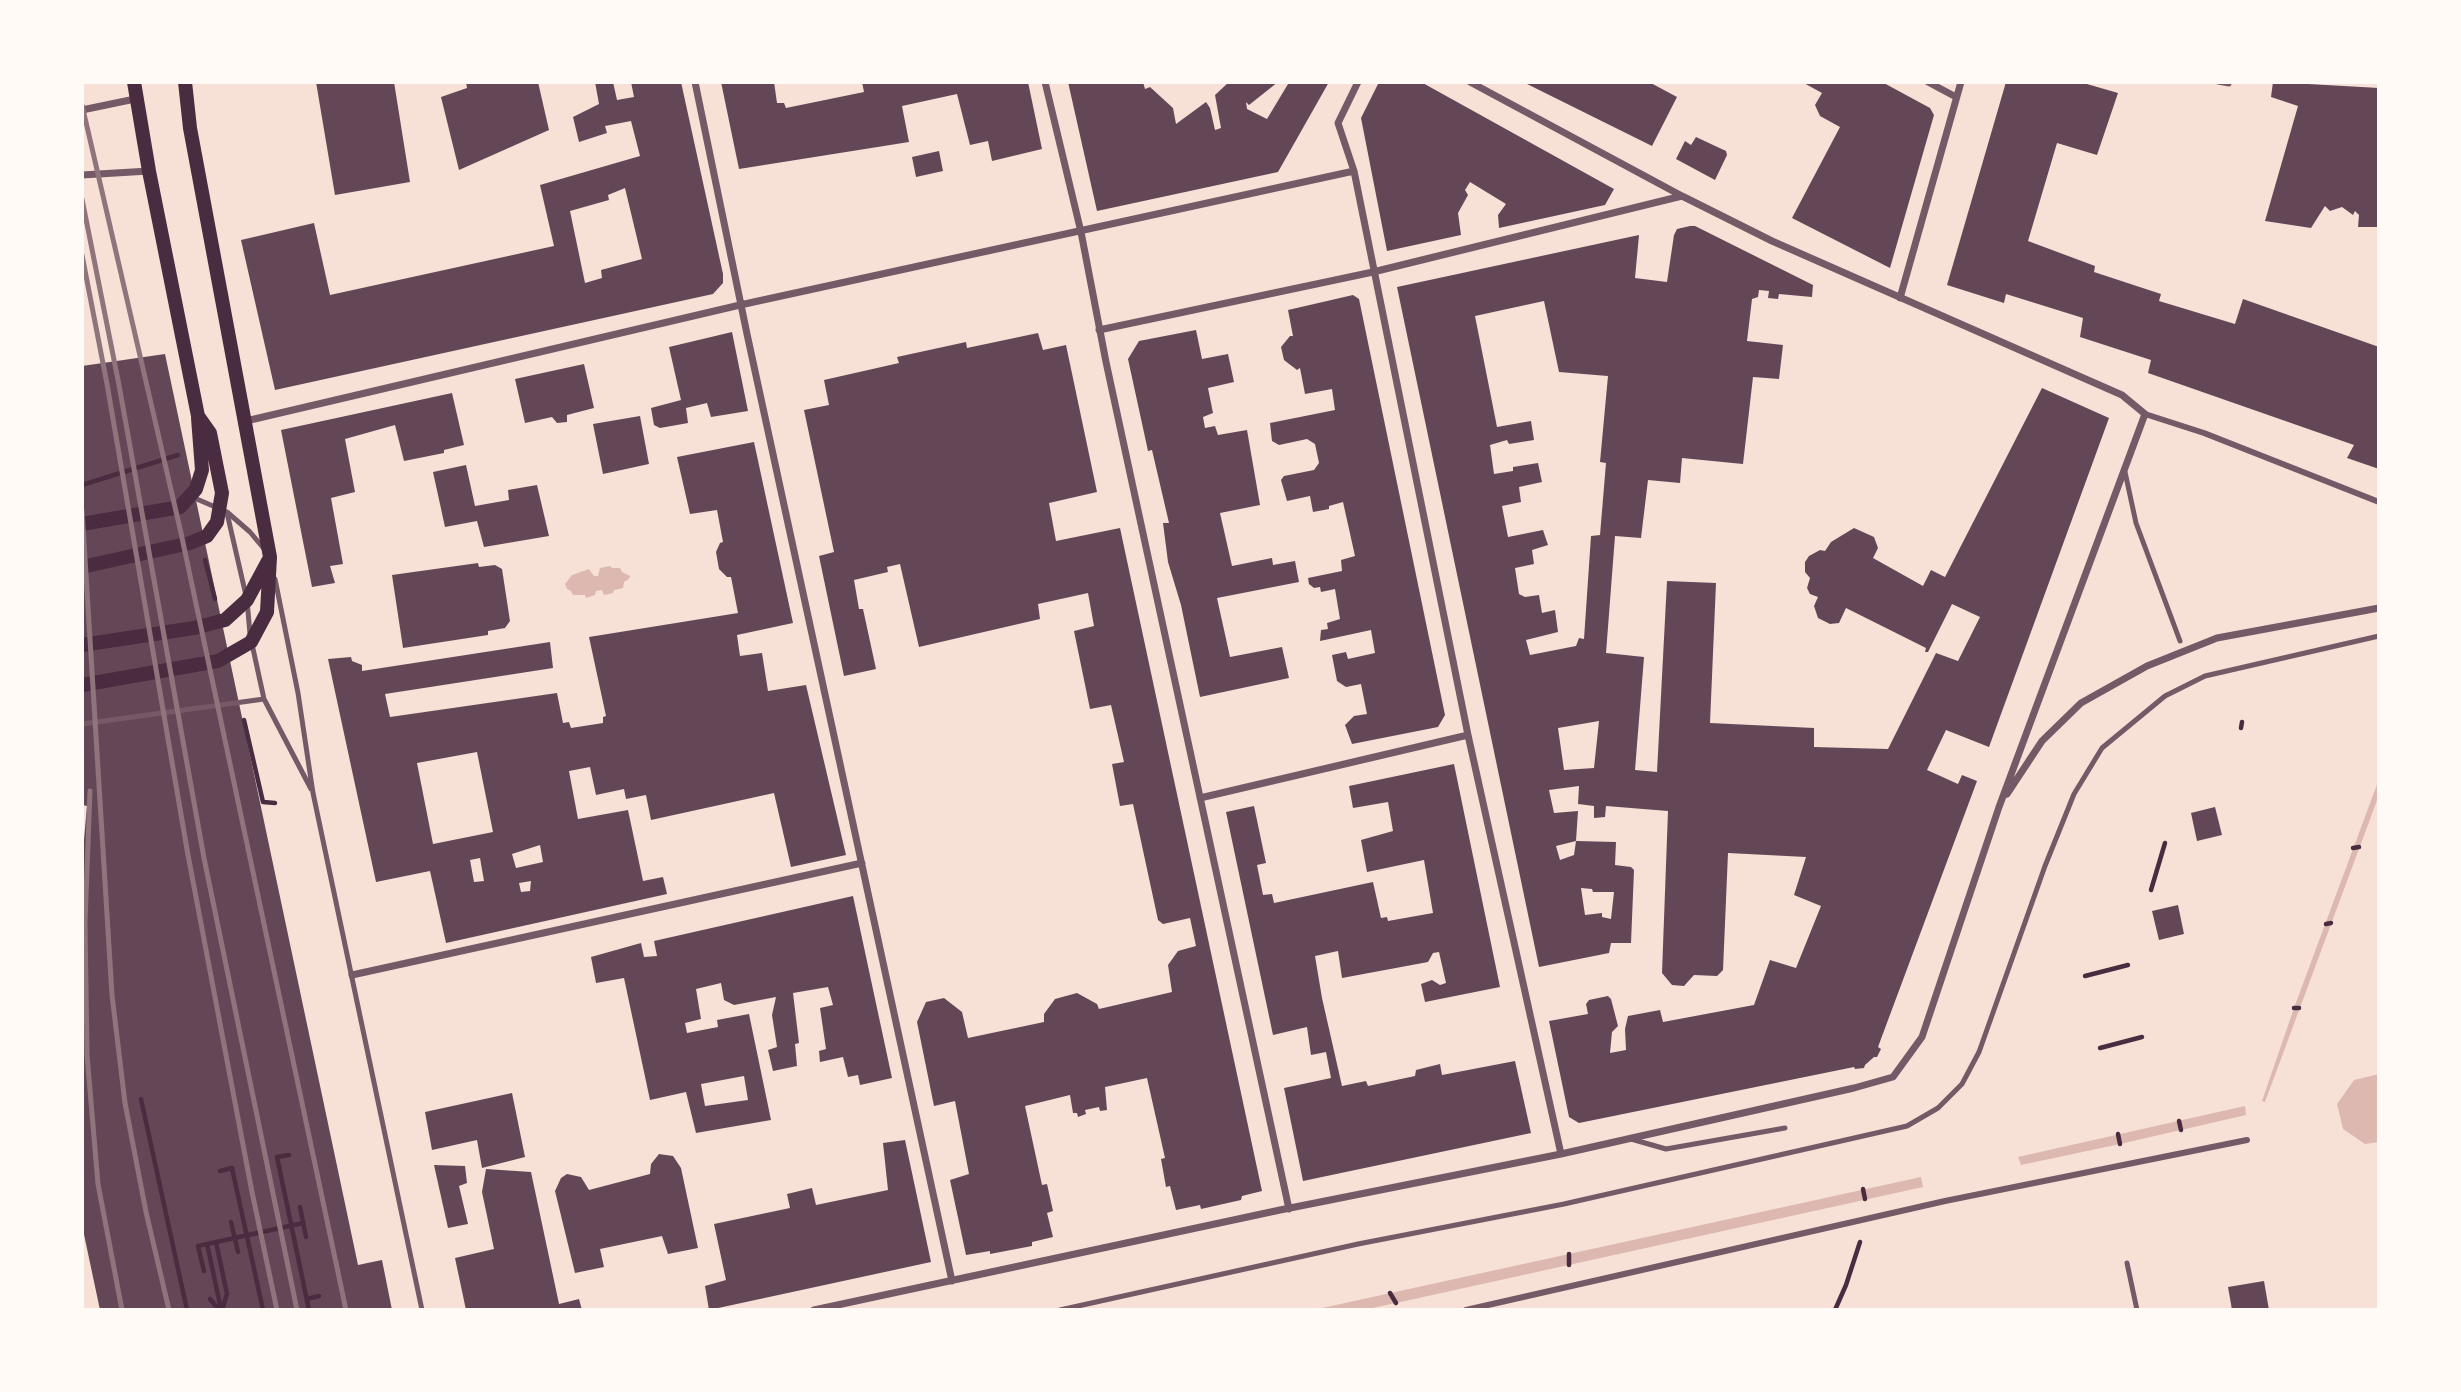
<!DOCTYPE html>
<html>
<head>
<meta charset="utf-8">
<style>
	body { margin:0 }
	#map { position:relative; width:2461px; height:1392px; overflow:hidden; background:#f7e1d7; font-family:"DejaVu Sans",sans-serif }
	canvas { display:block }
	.frame { position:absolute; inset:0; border:84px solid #fffaf5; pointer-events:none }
</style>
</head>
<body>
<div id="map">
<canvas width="2461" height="1392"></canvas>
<div class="frame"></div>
</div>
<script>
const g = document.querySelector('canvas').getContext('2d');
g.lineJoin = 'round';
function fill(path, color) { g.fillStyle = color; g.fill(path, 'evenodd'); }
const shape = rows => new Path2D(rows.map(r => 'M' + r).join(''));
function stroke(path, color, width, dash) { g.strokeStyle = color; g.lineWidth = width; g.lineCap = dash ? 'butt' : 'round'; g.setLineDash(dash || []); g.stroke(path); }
fill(shape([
	[610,566,612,568,620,568,622,572,630,576,629,579,624,582,623,588,614,590,613,593,604,595,602,590,596,591,595,595,586,598,585,595,573,595,571,591,567,589,565,584,572,575,589,569,594,576,598,576,600,568],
	[2379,779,2379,795,2265,1102,2262,1101,2294,1008],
	[2379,1074,2379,1142,2365,1144,2343,1129,2337,1104,2354,1080],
	[2245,1106,2246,1115,2120,1144,2021,1165,2018,1157],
	[1921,1177,1923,1187,1396,1303,1363,1310,1313,1310]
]), '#dcb8b0');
fill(shape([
	[316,82,394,82,410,182,335,195],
	[466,82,538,82,549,130,459,170,441,97,467,88],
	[595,82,613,82,617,100,634,97,631,82,681,82,723,274,723,283,713,294,275,390,241,240,314,223,330,295,554,246,540,185,640,156,631,121,605,126,607,133,579,142,573,117,599,104],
	[625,188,642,259,601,270,602,278,585,283,570,211,609,200,608,195],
	[721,82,774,82,777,103,784,103,786,108,864,92,862,82,1028,82,1042,149,992,161,988,141,970,145,957,94,902,106,909,142,739,169],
	[1068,82,1143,82,1145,89,1150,87,1173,108,1176,124,1206,102,1210,108,1215,130,1221,128,1215,95,1229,82,1278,82,1249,105,1246,102,1247,109,1267,119,1288,84,1285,82,1329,82,1278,172,1097,211],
	[1379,82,1421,82,1614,189,1605,205,1499,228,1498,215,1506,204,1470,182,1465,190,1468,195,1458,213,1461,235,1387,251,1361,118],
	[1523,82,1649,82,1677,97,1652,146],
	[1802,82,1882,82,1930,108,1934,115,1890,268,1792,218,1840,127,1820,116,1815,105,1822,93],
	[2006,82,2080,82,2118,93,2097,155,2057,143,2028,241,2095,266,2094,272,2161,294,2159,301,2235,324,2243,299,2379,347,2379,469,2347,458,2354,445,2148,373,2151,360,2080,337,2083,318,2006,294,2004,303,1947,285],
	[2273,82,2379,88,2379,227,2358,227,2359,215,2355,211,2353,215,2342,207,2330,211,2325,206,2311,228,2265,221,2298,106,2271,97],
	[1696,137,1726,151,1727,155,1715,180,1676,159,1685,141,1691,145],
	[939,151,943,171,916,177,912,157],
	[1690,226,1695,226,1813,285,1812,297,1779,294,1778,299,1768,298,1769,291,1759,290,1758,297,1752,299,1747,341,1783,345,1779,379,1753,377,1743,464,1682,458,1680,483,1648,480,1641,538,1615,536,1606,653,1644,657,1635,770,1657,772,1667,581,1716,583,1710,723,1814,728,1814,747,1888,749,1936,653,1958,661,1980,617,1952,604,1928,652,1925,652,1926,648,1846,608,1839,623,1830,624,1818,618,1814,606,1818,597,1810,594,1807,588,1810,578,1805,572,1805,562,1809,556,1820,550,1825,551,1831,542,1854,528,1874,537,1878,548,1873,558,1923,586,1931,570,1945,577,2042,388,2109,418,1989,747,1946,730,1927,770,1958,784,1962,775,1977,781,1878,1047,1881,1049,1877,1057,1874,1057,1865,1065,1864,1068,1855,1069,1854,1067,1579,1123,1569,1117,1549,1021,1588,1014,1586,1004,1589,1000,1608,996,1611,999,1618,1026,1612,1032,1610,1053,1626,1050,1625,1029,1628,1016,1660,1010,1663,1022,1754,1005,1770,960,1796,968,1821,906,1794,895,1806,857,1728,853,1723,970,1717,976,1694,975,1684,986,1672,985,1662,973,1668,811,1606,806,1605,817,1594,818,1594,806,1578,804,1579,786,1549,790,1554,813,1578,811,1576,841,1556,846,1560,860,1574,855,1576,841,1616,842,1615,865,1631,867,1634,870,1631,943,1611,943,1609,953,1539,967,1397,287,1639,235,1635,278,1667,282,1674,235,1677,229],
	[1544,301,1559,372,1608,376,1600,462,1606,463,1600,535,1591,536,1584,639,1579,638,1576,646,1530,655,1526,640,1558,632,1555,610,1542,613,1539,595,1525,597,1519,594,1515,568,1534,564,1532,550,1548,545,1543,530,1508,537,1502,506,1521,502,1519,487,1542,482,1538,463,1513,467,1513,471,1494,474,1490,445,1507,440,1509,444,1534,440,1531,421,1497,427,1475,316],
	[1599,721,1594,768,1564,770,1558,728],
	[1581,888,1592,889,1593,892,1614,892,1611,919,1602,917,1602,913,1585,915],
	[1353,295,1359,299,1445,715,1438,727,1352,744,1345,725,1354,716,1367,714,1361,684,1346,687,1337,681,1332,655,1346,652,1348,659,1375,653,1371,630,1320,641,1321,630,1328,629,1327,623,1340,619,1335,589,1321,592,1320,587,1314,588,1309,584,1308,578,1342,571,1341,560,1355,556,1343,502,1329,506,1329,509,1313,512,1310,496,1287,501,1281,480,1284,476,1314,470,1319,463,1315,444,1307,439,1279,445,1272,441,1270,423,1335,410,1332,389,1305,394,1300,368,1297,370,1284,360,1281,347,1290,336,1293,336,1288,310],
	[1196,330,1202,359,1228,354,1234,382,1208,388,1213,413,1203,417,1205,428,1215,426,1218,435,1247,430,1260,505,1220,513,1232,566,1272,558,1273,565,1295,561,1299,582,1217,598,1230,657,1282,647,1289,678,1200,697,1181,605,1168,562,1163,523,1169,523,1152,450,1148,451,1128,359,1139,341],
	[732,332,748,411,711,417,707,403,686,408,688,423,660,428,654,425,651,408,681,400,669,347],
	[1038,333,1043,350,1066,345,1097,492,1049,503,1056,541,1120,528,1262,1191,1242,1196,1241,1200,1201,1209,1200,1205,1176,1210,1170,1186,1166,1187,1161,1159,1165,1158,1147,1078,1105,1087,1107,1110,1100,1111,1099,1107,1085,1110,1086,1114,1078,1117,1077,1113,1073,1113,1070,1095,1025,1106,1042,1185,1047,1184,1053,1211,1047,1213,1053,1237,1032,1242,1032,1246,990,1254,990,1251,966,1255,950,1180,969,1174,955,1101,934,1106,917,1022,926,1002,944,998,962,1012,968,1038,1044,1022,1044,1014,1055,999,1077,993,1097,1004,1099,1009,1172,992,1168,965,1178,951,1196,946,1190,918,1163,924,1158,920,1133,804,1120,806,1112,764,1124,762,1111,705,1090,709,1074,631,1094,626,1088,593,1038,604,1040,619,919,647,900,564,887,567,888,572,854,580,859,609,863,609,876,669,844,676,819,556,834,552,804,410,829,405,824,380,899,363,897,357,966,342,967,348],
	[165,354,358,1265,382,1260,392,1310,100,1310,82,1225,82,862,87,806,82,805,82,366],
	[584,364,594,408,567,415,567,422,557,423,552,417,525,423,515,379],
	[452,393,464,445,444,450,444,453,404,461,395,425,345,439,355,492,331,498,343,564,330,566,335,583,312,587,281,430],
	[640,416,649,464,603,474,593,424],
	[754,442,793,623,737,635,740,656,762,653,768,691,806,685,846,855,791,867,774,793,651,820,646,795,626,799,624,789,596,795,590,767,569,771,578,819,628,810,643,881,663,877,667,894,446,943,430,871,376,882,328,659,351,657,352,661,362,665,362,671,550,642,553,668,385,694,390,717,557,693,563,723,569,722,571,728,603,723,603,717,606,716,589,637,738,613,731,577,727,577,719,569,716,552,720,543,723,542,717,510,690,514,677,457],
	[477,752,493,832,433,844,417,763],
	[540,845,543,862,516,868,512,854],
	[480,858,484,881,474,882,470,860],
	[531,881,530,891,521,892,519,883],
	[466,465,475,506,509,500,508,490,537,485,549,536,484,547,477,521,445,527,433,472],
	[478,563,479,567,495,565,502,569,510,621,505,628,488,631,488,635,403,648,392,575],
	[1454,764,1500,987,1425,1002,1421,984,1432,980,1440,985,1446,983,1439,952,1433,953,1428,962,1342,978,1338,951,1315,956,1322,998,1342,1086,1366,1081,1368,1086,1415,1076,1416,1070,1440,1064,1442,1075,1515,1061,1531,1133,1303,1181,1284,1088,1331,1078,1326,1052,1311,1055,1307,1027,1273,1035,1226,812,1254,806,1266,863,1257,865,1263,895,1272,894,1274,903,1373,882,1381,918,1387,917,1388,921,1433,913,1424,860,1367,872,1361,840,1393,831,1388,802,1353,808,1349,786],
	[2215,807,2222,835,2197,841,2191,813],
	[853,896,892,1078,860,1085,858,1075,848,1077,843,1057,820,1062,819,1051,826,1049,820,1008,833,1005,828,987,793,993,799,1043,795,1044,797,1066,773,1071,768,1050,777,1047,772,1015,776,997,734,1005,724,1000,721,983,696,989,701,1019,685,1023,687,1033,718,1027,717,1020,749,1014,771,1120,696,1133,686,1092,650,1100,624,978,596,983,591,957,641,943,644,957,657,956,654,941],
	[744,1076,748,1100,705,1106,701,1084],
	[2178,905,2184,934,2159,940,2152,911],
	[512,1093,525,1157,482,1168,477,1140,432,1150,425,1112],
	[905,1140,931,1262,709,1310,705,1286,726,1280,714,1224,790,1208,787,1194,812,1188,816,1205,888,1190,883,1143],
	[659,1154,673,1156,681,1168,698,1248,668,1254,662,1236,600,1249,604,1267,575,1273,555,1191,561,1178,567,1174,581,1177,589,1190,650,1174,651,1164],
	[434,1165,465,1166,467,1183,459,1186,468,1224,448,1228],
	[486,1169,531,1172,559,1304,579,1299,582,1310,466,1310,455,1258,494,1249,482,1192],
	[2264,1281,2269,1310,2232,1310,2228,1287]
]), '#644757');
stroke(shape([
	[82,485,178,455],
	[205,560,215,599],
	[244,720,263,802,275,803],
	[2241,728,2242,722],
	[2353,848,2359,847],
	[2151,890,2165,843],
	[2326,924,2331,923],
	[2085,976,2128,965],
	[2294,1008,2299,1008],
	[2100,1048,2142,1037],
	[141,1099,187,1310],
	[2179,1121,2181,1130],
	[2118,1134,2120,1144],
	[289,1155,277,1157,309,1310],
	[220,1171,232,1168,263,1310],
	[1863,1189,1865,1199],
	[300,1207,306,1237],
	[231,1222,238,1252],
	[216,1242,227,1294,222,1310],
	[207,1244,221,1309],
	[1569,1254,1569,1265],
	[204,1271,198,1246,303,1223],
	[1390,1293,1396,1303],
	[210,1299,219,1310],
	[307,1299,319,1296],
	[1835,1310,1846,1285,1860,1242]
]), '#4a2c40', 4.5);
stroke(shape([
	[2218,82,2229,84],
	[2125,472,2136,523,2180,641],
	[192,497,227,512,250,532,265,550],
	[227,513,247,600,250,634],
	[275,579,298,693,313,793,422,1310],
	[252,644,264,699,311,789],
	[82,724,264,699],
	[1631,1139,1666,1149,1785,1128],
	[2127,1263,2137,1310],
	[1060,1310,1358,1244,1564,1204,1907,1126,1938,1108,1962,1084,1979,1052,2045,866,2074,794,2102,748,2165,696,2205,676,2379,636]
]), '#755966', 5);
stroke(shape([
	[2145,414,2204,433,2379,502],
	[1466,1310,1945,1201,2247,1140]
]), '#755966', 6);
stroke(shape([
	[695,82,747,334,952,1281],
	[1045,82,1081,232,1106,362,1289,1209],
	[1358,82,1338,123,1354,171,1468,735,1561,1154],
	[1928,82,1956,97],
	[82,110,135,99],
	[82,175,149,171],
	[1900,298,1961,82],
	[1099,330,1373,272,1682,196],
	[246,421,740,305,1354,171],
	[2007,794,2042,741,2081,703,2147,666,2217,638,2379,608],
	[1200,798,1468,735],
	[352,975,862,863],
	[814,1310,1280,1210,1561,1154,1854,1088,1893,1077,1922,1037,1999,807,2145,414,2122,395,1772,241,1682,196,1470,82]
]), '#755966', 7);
stroke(shape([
	[82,524,180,507,196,489,202,470,198,418],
	[82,567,190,543,207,536,217,522,222,493,210,433,198,416,149,171,134,82],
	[82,645,194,628,225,620,247,600,268,561],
	[82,685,218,661,251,642,267,612,270,557,190,128,185,82]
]), '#4a2c40', 14);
stroke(shape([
	[82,105,181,533,346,1310],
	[82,199,119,385,204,858,297,1310],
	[82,255,107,384,188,855,252,1192,277,1310],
	[82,510,112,995,125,1103,146,1212,169,1310],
	[90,791,85,922,87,1055,98,1184,122,1310]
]), '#8f747c', 5);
</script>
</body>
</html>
